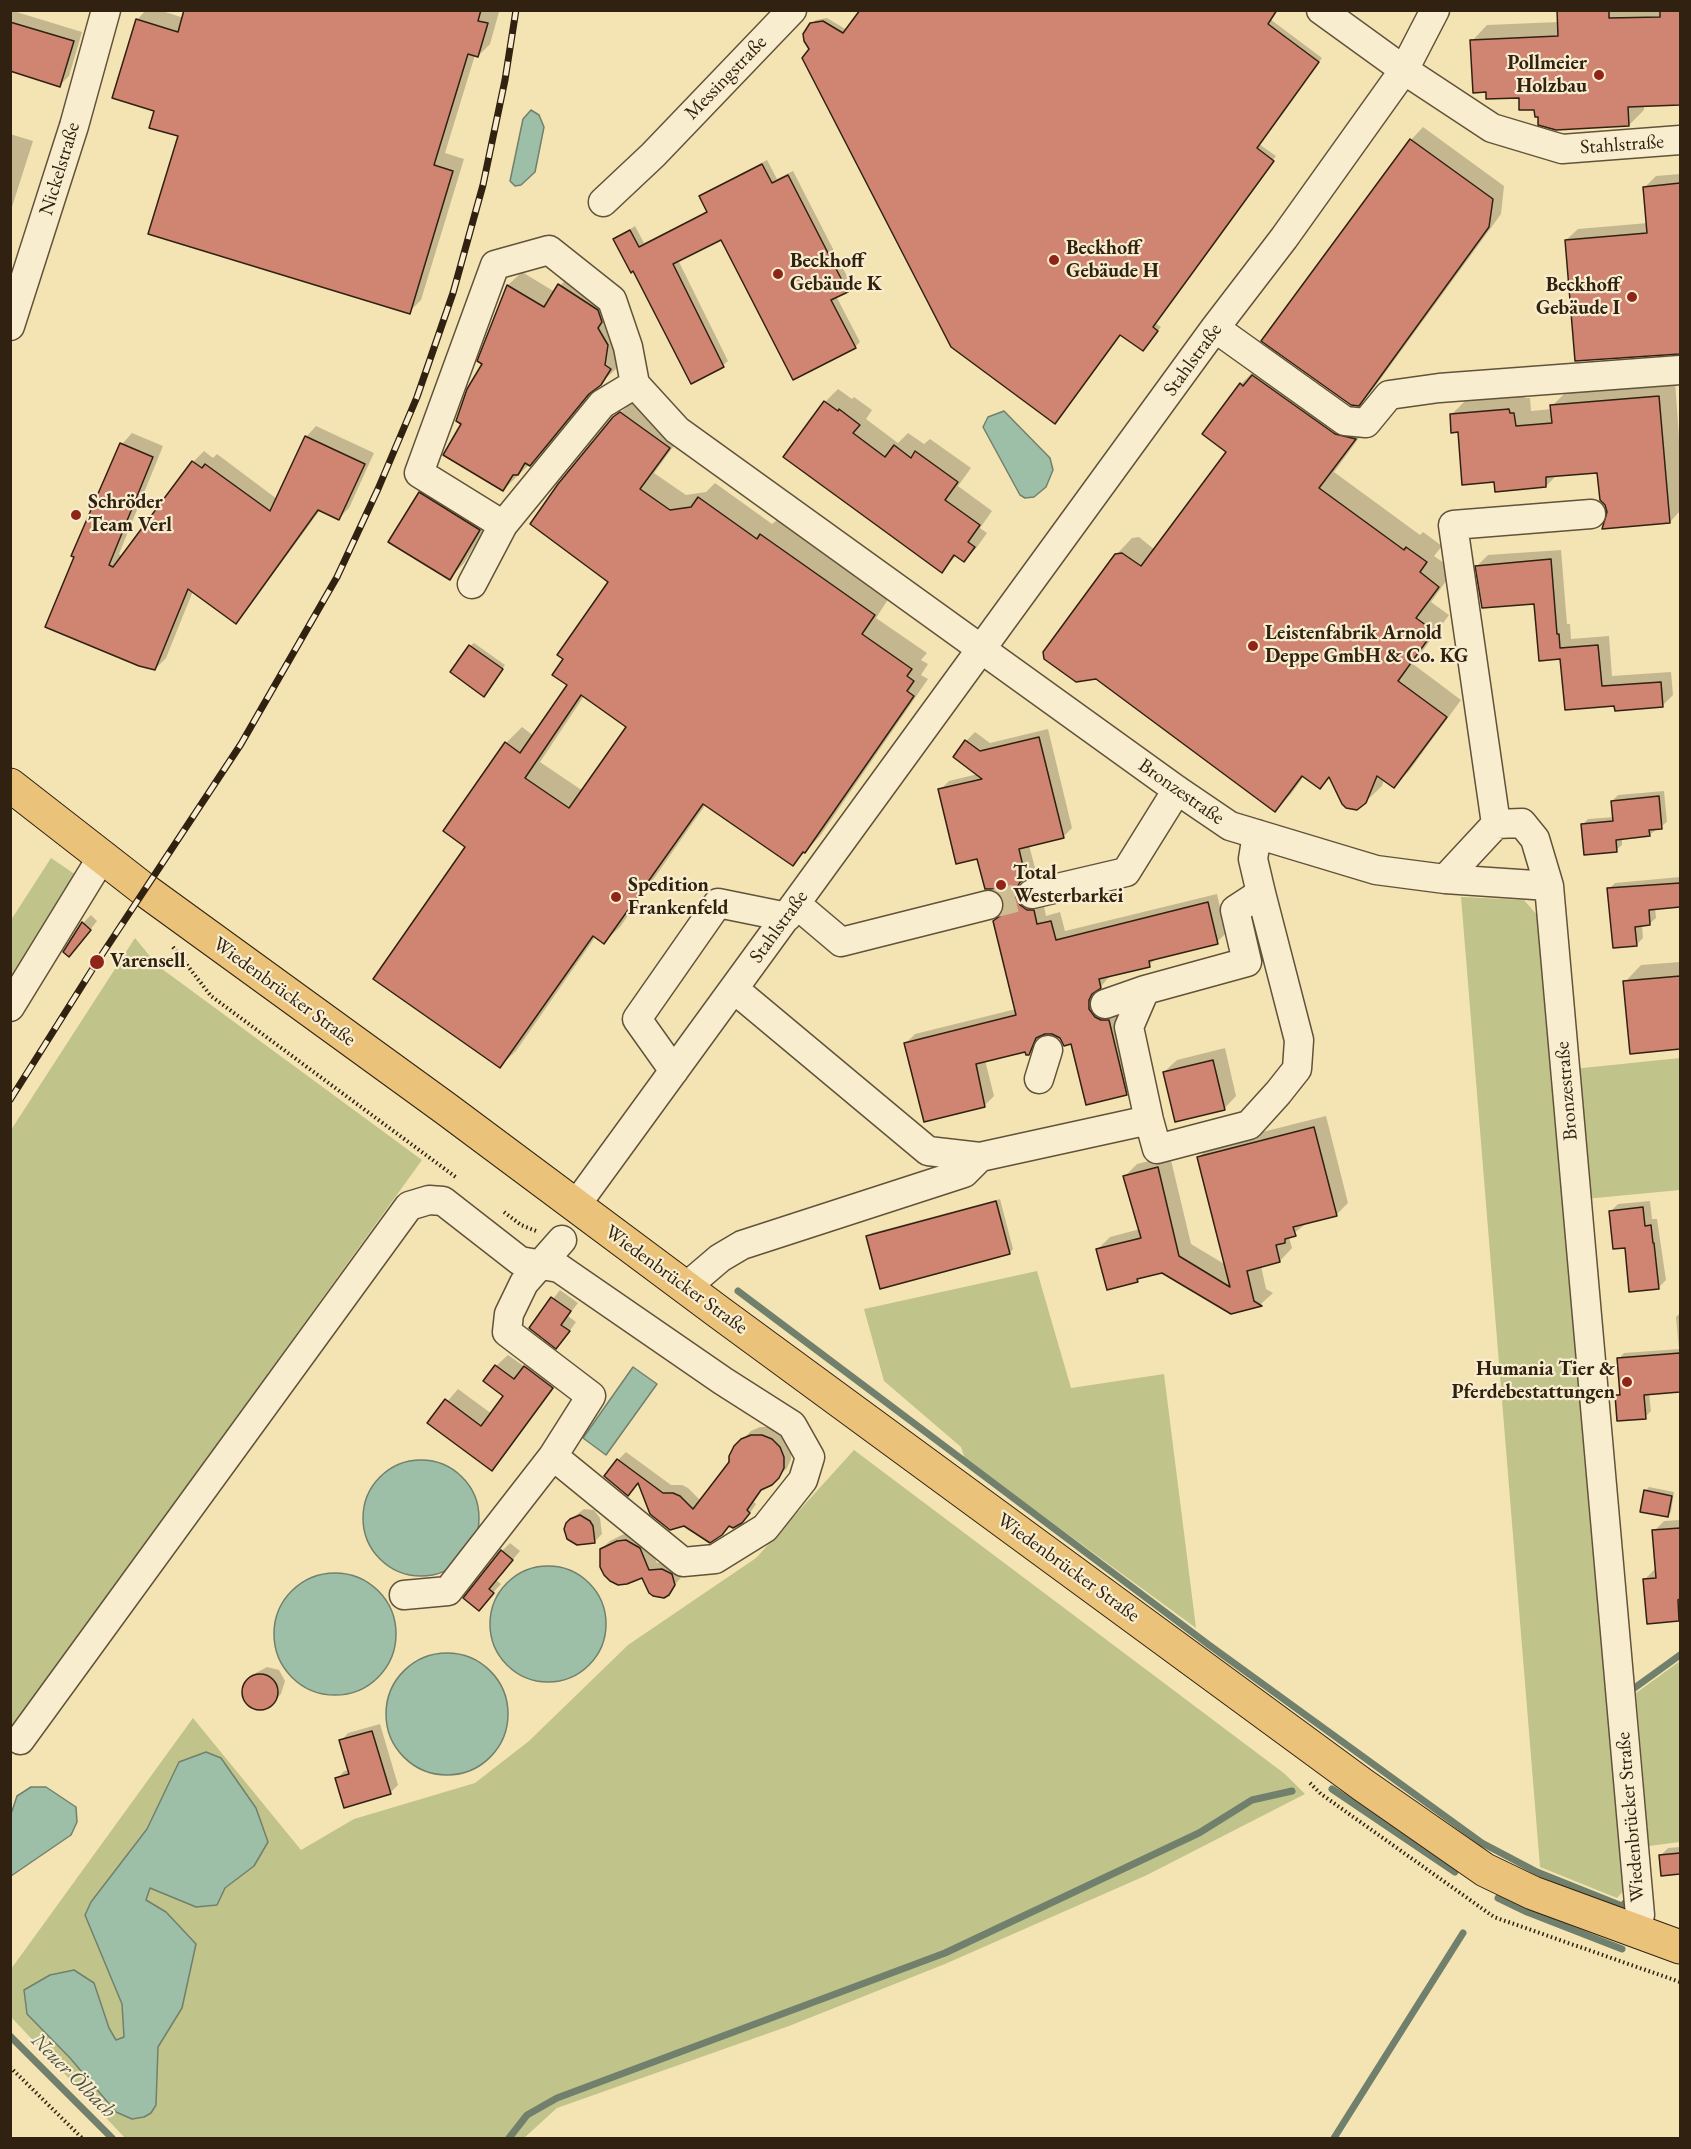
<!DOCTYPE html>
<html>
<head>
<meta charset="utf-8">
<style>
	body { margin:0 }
	#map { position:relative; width:1691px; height:2149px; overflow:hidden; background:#f5e4b3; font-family:"EB Garamond",serif }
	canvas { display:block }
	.frame { position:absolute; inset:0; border:12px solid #302111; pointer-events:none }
</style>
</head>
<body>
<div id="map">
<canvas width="1691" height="2149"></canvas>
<div class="frame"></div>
</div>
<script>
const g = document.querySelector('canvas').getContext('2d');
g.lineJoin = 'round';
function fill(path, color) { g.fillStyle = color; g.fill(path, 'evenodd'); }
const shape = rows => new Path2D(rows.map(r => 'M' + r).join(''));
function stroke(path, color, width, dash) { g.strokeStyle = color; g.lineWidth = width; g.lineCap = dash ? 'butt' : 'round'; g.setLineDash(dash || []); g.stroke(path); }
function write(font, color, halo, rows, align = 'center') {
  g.font = font + ' "EB Garamond",serif'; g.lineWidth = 4.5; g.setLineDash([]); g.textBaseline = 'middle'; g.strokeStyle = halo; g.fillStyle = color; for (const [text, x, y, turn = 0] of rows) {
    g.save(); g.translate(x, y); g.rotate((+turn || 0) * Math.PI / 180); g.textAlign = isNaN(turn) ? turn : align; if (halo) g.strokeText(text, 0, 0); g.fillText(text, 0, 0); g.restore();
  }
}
fill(shape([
	[51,858,79,877,11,982,11,920],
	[1461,897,1524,900,1537,915,1625,1889,1617,1898,1540,1867],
	[135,938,158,966,422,1160,11,1729,11,1130],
	[1680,1058,1680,1190,1585,1199,1573,1069],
	[1037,1271,1071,1388,1164,1374,1196,1628,965,1459,961,1447,884,1381,864,1309],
	[854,1450,1285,1774,1305,1794,1147,1875,945,1964,789,2026,557,2108,524,2138,125,2138,11,2017,11,1969,193,1718,301,1850,354,1819,475,1783,529,1741,628,1645,756,1558],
	[179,1762,254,1866,225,1888,216,1905,196,1907,150,1887,145,1900,166,1912,182,2008,158,2047,156,2105,70,2058,27,2014,94,1983,109,2028,116,2040,124,2037,122,2004,109,1969,91,1902,147,1829],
	[1680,1661,1680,1842,1649,1846,1636,1693]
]), '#c0c38a');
const water = shape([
	[531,110,539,115,544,127,535,172,521,185,515,186,510,181,523,119,531,110],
	[1004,411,1050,458,1053,470,1046,487,1034,497,1025,498,1020,495,983,427,988,417,1004,411],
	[633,1367,657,1384,606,1455,583,1438,633,1367],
	'363 1518a58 58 0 1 1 116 0a58 58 0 1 1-116 0Z',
	'490 1624a58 58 0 1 1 116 0a58 58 0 1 1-116 0Z',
	'274 1634a61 61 0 1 1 122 0a61 61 0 1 1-122 0Z',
	'386 1714a61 61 0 1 1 122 0a61 61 0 1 1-122 0Z',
	[206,1752,221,1758,256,1808,268,1842,254,1866,225,1888,217,1905,196,1907,150,1888,146,1900,166,1912,196,1944,182,2008,158,2047,156,2105,151,2113,144,2117,132,2119,116,2112,70,2058,27,2014,24,1990,50,1975,74,1970,94,1983,109,2028,116,2040,124,2037,122,2004,85,1915,91,1902,147,1829,179,1762,206,1752],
	[31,1787,46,1787,76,1807,77,1822,71,1835,11,1876,11,1814,17,1796,31,1787]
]);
fill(water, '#9dbfa8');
stroke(water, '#71806c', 1.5);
fill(shape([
	[10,10,82,32,69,76,60,85,10,69],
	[146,10,159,10,184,18,186,10,499,12,490,44,478,56,475,55,445,153,464,159,421,300,409,312,179,135,156,110,137,20],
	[906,10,1277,10,1270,19,1322,58,1259,144,1276,156,1155,323,1161,327,1146,346,811,49,811,24,816,20,827,18,847,30],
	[1558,10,1680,10,1680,103,1644,105,1644,110,1629,125,1539,116,1536,108,1521,96,1472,41,1487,25,1559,22],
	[1423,127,1504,186,1501,214,1371,392,1358,404,1264,341,1411,140],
	[10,134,33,141,10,213],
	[767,160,777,179,793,171,852,286,836,296,860,342,855,347,722,238,678,260,728,361,723,365,634,269,615,239,635,226,644,243,708,211,701,196,706,192],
	[1680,174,1680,352,1576,360,1566,240,1578,229,1648,223,1645,187,1656,176],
	[573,271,615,307,624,355,615,370,595,388,544,450,503,490,463,423,484,364,479,361,508,285,522,272,555,292],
	[1256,369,1370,423,1334,472,1420,535,1423,532,1442,546,1434,556,1454,570,1431,602,1449,615,1413,664,1461,700,1409,771,1394,786,1384,779,1382,786,1361,806,1331,776,1320,787,1304,776,1291,794,1275,810,1116,555,1132,538,1139,537,1155,550,1228,452,1241,384],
	[1675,381,1680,451,1680,511,1670,522,1609,512,1599,471,1557,475,1546,486,1495,481,1459,430,1451,415,1467,399,1525,394,1525,398,1530,398,1531,411,1552,409,1552,406,1568,390],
	[838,389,852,399,854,397,872,410,866,419,898,443,908,433,924,444,930,439,971,468,958,486,992,511,980,528,987,533,977,547,964,560,957,555,942,571,825,402],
	[637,398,684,432,654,473,686,495,706,492,715,483,772,524,777,520,889,598,876,618,927,653,921,660,928,664,921,675,928,679,820,836,793,864,706,804,620,927,604,942,596,936,516,1051,500,1066,467,846,445,830,506,743,522,727,534,736,569,685,610,581,614,418],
	[584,696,628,726,583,791,540,762],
	[316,426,374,453,349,508,339,518,320,510,246,611,236,622,193,591,166,658,155,669,47,626,122,444,132,433,163,446,119,554,123,557,193,462,204,451,213,458,217,454,277,499,306,437],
	[434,479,493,515,464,563,450,578,420,493],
	[1561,550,1567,624,1570,624,1571,639,1609,636,1612,676,1671,672,1673,695,1662,706,1616,704,1562,657,1535,602,1477,566,1488,555],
	[474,643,505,665,487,691,470,646],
	[1048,729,1072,828,1063,837,1029,845,1035,868,1025,878,1024,887,1043,901,1046,916,1060,912,1065,931,1217,894,1226,933,1217,942,1158,957,1149,965,1109,975,1109,977,1098,990,1098,999,1117,1011,1135,1084,1126,1093,1072,1042,1054,1033,1043,1033,1038,1044,1029,1053,1026,1050,985,1060,994,1096,985,1105,906,1043,915,1034,1016,1009,994,921,1005,910,1005,900,940,790,949,781,978,774,966,741,975,732,990,743],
	[1664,791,1667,822,1649,835,1622,838,1622,845,1616,850,1582,825,1588,819,1614,817,1612,801,1618,795],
	[1680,877,1680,905,1655,907,1656,918,1649,924,1642,925,1643,938,1637,944,1609,889,1615,883],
	[91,915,97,921,77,947,65,952,83,923],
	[1680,962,1680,1048,1631,1052,1625,982,1641,965],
	[1225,1048,1236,1096,1224,1109,1164,1072,1177,1060],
	[1326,1116,1348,1203,1336,1215,1307,1223,1289,1237,1292,1248,1280,1261,1261,1266,1266,1289,1273,1293,1261,1304,1232,1312,1162,1271,1141,1277,1137,1281,1098,1249,1110,1237,1140,1229,1124,1177,1137,1164,1170,1156,1191,1244,1226,1265,1198,1158,1211,1145],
	[1000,1199,1013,1249,1010,1253,868,1236,872,1233],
	[1650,1201,1652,1219,1657,1219,1666,1280,1658,1288,1626,1246,1611,1211,1618,1204],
	[560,1290,578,1303,568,1316,576,1322,564,1339,531,1327],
	[1680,1313,1680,1390,1649,1393,1651,1411,1645,1417,1617,1396,1621,1391,1619,1359,1624,1353,1679,1349,1676,1317],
	[508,1355,525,1367,536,1355,563,1376,503,1457,492,1469,430,1422,458,1389,492,1414,505,1395,496,1366],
	[760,1427,771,1427,780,1431,791,1448,791,1459,787,1468,771,1484,764,1487,754,1502,756,1504,750,1513,741,1522,730,1525,721,1534,639,1482,628,1494,618,1460,626,1452,671,1485,682,1485,688,1488,701,1501,730,1463,735,1447,751,1431],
	[1649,1487,1674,1492,1671,1512,1667,1516,1645,1491],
	[584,1509,594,1510,600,1518,602,1534,594,1542,571,1519],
	[1680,1520,1680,1618,1679,1619,1644,1580,1654,1570,1657,1570,1654,1531,1664,1521],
	[626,1533,647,1540,657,1563,675,1563,679,1566,682,1576,668,1594,601,1549,610,1541],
	[510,1543,520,1551,496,1580,501,1584,478,1609,502,1551],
	[267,1667,279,1670,285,1681,281,1694,273,1702,262,1708,250,1705,244,1693,247,1681,256,1673],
	[380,1724,398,1785,390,1793,337,1779,344,1771,349,1770,341,1741,348,1733],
	[1680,1847,1680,1872,1662,1874,1660,1856,1668,1848]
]), '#0003');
stroke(shape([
	[738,1291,1209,1645,1482,1843,1537,1872,1622,1906,1629,1899,1629,1896],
	[1633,1689,1680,1655],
	[1332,1789,1455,1872],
	[1498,1898,1527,1912,1622,1949],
	[10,2036,112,2138],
	[509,2138,527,2115,557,2098,945,1953,1199,1833,1252,1800,1292,1791],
	[1334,2138,1463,1933]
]), '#71806c', 7);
const building = shape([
	[184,10,481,10,478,21,488,23,478,57,468,54,434,165,453,171,410,314,148,234,178,136,149,128,154,111,112,98,136,19,178,32,184,10],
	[860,10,1277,10,1268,24,1319,62,1257,148,1274,161,1153,327,1158,331,1143,351,1120,335,1055,424,951,347,802,58,809,49,804,41,803,34,810,23,823,21,843,33,860,10],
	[1557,10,1609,10,1609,18,1660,17,1660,10,1680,10,1680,105,1628,107,1629,126,1556,130,1538,125,1538,117,1535,117,1534,110,1519,110,1519,98,1486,99,1486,92,1473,93,1470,40,1558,36,1557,10],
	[10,22,74,41,60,87,10,71,10,22],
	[1410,139,1493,199,1489,227,1359,406,1351,405,1261,341,1410,139],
	[762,164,772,183,788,175,848,292,831,300,856,348,793,380,721,240,673,264,724,367,691,384,633,271,631,273,613,239,630,230,639,247,707,212,699,196,762,164],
	[1680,183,1680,354,1575,361,1565,240,1647,233,1643,187,1680,183],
	[558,284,598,310,602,322,598,328,608,345,605,365,611,369,601,385,589,394,530,466,525,463,518,475,513,475,503,491,443,455,461,424,456,421,467,389,482,364,477,361,507,285,544,307,558,284],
	[1252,375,1335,434,1356,439,1319,488,1404,550,1406,547,1427,562,1420,572,1439,587,1416,618,1434,631,1398,681,1447,717,1394,788,1377,776,1366,803,1357,810,1346,808,1342,804,1329,777,1320,789,1302,776,1275,812,1096,679,1076,682,1044,659,1043,652,1115,554,1122,553,1141,566,1226,452,1202,434,1240,383,1243,386,1252,375],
	[1659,396,1670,523,1602,529,1607,512,1605,505,1600,500,1597,473,1546,477,1546,487,1495,492,1494,482,1462,485,1458,432,1451,433,1450,414,1509,409,1510,413,1514,413,1516,426,1552,423,1550,405,1659,396],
	[824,401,838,411,839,409,860,425,853,433,885,457,894,445,911,458,915,451,958,482,945,500,980,525,968,542,975,547,964,562,954,555,942,573,783,457,824,401],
	[620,412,670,448,640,489,670,510,691,507,698,497,757,539,760,534,875,615,862,634,912,669,907,676,914,681,907,691,914,696,805,853,803,852,793,866,703,804,604,944,593,936,500,1068,373,979,465,847,443,831,505,742,520,753,567,685,552,675,563,659,557,655,608,582,530,524,558,484,613,417,620,412],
	[581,695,626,727,569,808,525,778,581,695],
	[305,436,365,464,339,520,318,510,236,624,188,589,155,670,139,666,45,627,74,557,71,556,120,443,153,457,109,565,113,567,192,461,202,468,205,464,270,511,305,436],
	[419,492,480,530,450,580,388,542,419,492],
	[1551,559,1557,634,1559,634,1560,648,1598,645,1602,686,1661,682,1663,707,1615,711,1614,706,1565,710,1560,659,1539,661,1534,604,1482,608,1475,566,1551,559],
	[469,645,503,669,484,697,450,672,469,645],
	[1039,737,1064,838,1019,849,1026,879,1020,882,1016,890,1016,897,1020,905,1027,910,1034,910,1037,924,1051,921,1056,940,1208,902,1218,944,1149,961,1150,967,1099,979,1101,988,1092,994,1089,1000,1089,1009,1095,1017,1101,1020,1109,1020,1127,1095,1086,1105,1071,1044,1064,1046,1060,1038,1052,1034,1045,1034,1036,1038,1029,1055,1026,1055,1025,1052,976,1064,985,1107,924,1122,904,1043,1016,1015,993,921,1000,916,1004,910,1004,900,999,893,993,889,985,889,977,859,956,864,938,789,982,779,953,757,965,740,980,751,1039,737],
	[1659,796,1662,829,1649,830,1650,836,1616,840,1617,852,1584,855,1581,824,1613,821,1611,801,1659,796],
	[1680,883,1680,907,1649,910,1650,925,1635,927,1637,946,1613,948,1607,888,1680,883],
	[82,922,91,930,69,957,63,952,82,922],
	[1680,976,1680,1049,1630,1054,1623,981,1680,976],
	[1213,1060,1225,1110,1175,1122,1163,1072,1213,1060],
	[1314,1127,1337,1216,1293,1227,1296,1236,1285,1239,1285,1243,1276,1245,1280,1262,1247,1271,1254,1301,1262,1306,1231,1314,1162,1273,1137,1279,1138,1282,1107,1290,1096,1249,1141,1238,1123,1176,1158,1167,1179,1256,1230,1287,1197,1157,1314,1127],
	[996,1201,1010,1254,880,1289,866,1236,996,1201],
	[1643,1207,1645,1226,1651,1225,1653,1243,1654,1243,1659,1289,1629,1292,1625,1248,1613,1249,1609,1211,1643,1207],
	[551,1297,571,1311,561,1325,570,1331,556,1349,529,1328,551,1297],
	[1680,1353,1680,1392,1644,1395,1646,1419,1617,1421,1615,1395,1620,1395,1617,1358,1680,1353],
	[495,1365,514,1379,524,1366,553,1388,492,1471,427,1423,445,1399,481,1426,503,1396,483,1381,495,1365],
	[751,1435,762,1435,772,1439,780,1447,784,1457,784,1468,779,1478,772,1485,761,1490,747,1510,750,1513,742,1523,733,1528,729,1526,722,1535,710,1543,684,1526,670,1530,650,1514,638,1483,628,1496,604,1476,617,1459,663,1493,673,1493,680,1496,693,1509,729,1462,729,1456,734,1446,741,1439,751,1435],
	[1644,1490,1672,1496,1668,1517,1640,1512,1644,1490],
	[580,1515,590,1521,593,1526,595,1543,577,1545,567,1539,564,1529,566,1523,570,1519,580,1515],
	[1680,1528,1680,1599,1678,1600,1679,1621,1647,1624,1643,1579,1656,1578,1652,1530,1680,1528],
	[626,1540,640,1548,649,1570,662,1569,672,1574,675,1585,669,1595,664,1598,653,1596,649,1593,642,1578,627,1584,618,1585,610,1581,604,1575,600,1567,600,1549,617,1541,626,1540],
	[501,1550,513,1560,489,1589,494,1593,479,1611,463,1598,501,1550],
	'242 1692a18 18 0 1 1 36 0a18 18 0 1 1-36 0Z',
	[372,1731,391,1794,344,1808,335,1778,349,1774,339,1740,372,1731],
	[1680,1853,1680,1874,1661,1876,1659,1855,1680,1853]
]);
fill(building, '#d08472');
stroke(building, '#302111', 1.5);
stroke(shape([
	[988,905,1032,894]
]), '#cebd93', 28, [28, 14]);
const minor = shape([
	[1321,10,1404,70,1492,128,1562,149,1680,140],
	[603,202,653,155,792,10],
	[10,326,74,126,106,10],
	[1215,328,1345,421,1366,423,1389,395,1439,388,1680,370],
	[635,384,602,404,503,525,419,473,495,265,549,250,612,300,628,347,635,384,677,430,1177,790,1230,826,1376,870,1445,879,1549,886],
	[472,584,503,525],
	[1496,824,1453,525,1591,514],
	[1257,834,1253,859,1261,893,1299,1040,1297,1069,1278,1093,1249,1125,1157,1149,1149,1120,1129,1027,1145,990,1247,962,1235,910,1261,893],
	[1445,879,1496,824,1522,823,1535,839,1549,886,1640,1915,1634,1931],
	[1032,894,1126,872,1177,790],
	[796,904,841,942,988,905],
	[734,989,928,1151,980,1157,1149,1120],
	[1105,1004,1145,990],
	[10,1007,102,857],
	[674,1071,637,1019,718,903,787,917],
	[1039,1079,1048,1050],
	[576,1205,1215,328,1284,238,1404,70,1435,10],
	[686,1287,720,1258,742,1245,964,1173,980,1157],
	[404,1595,448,1591,553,1456,591,1396,507,1332,509,1314,524,1283,562,1240],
	[20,1740,409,1206,429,1200,443,1201,520,1261,559,1268,723,1381,792,1425,810,1457,803,1480,765,1528,715,1559,683,1562,553,1456]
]);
const major = shape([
	[10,785,146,891,445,1108,720,1313,1363,1785,1485,1870,1533,1893,1680,1947]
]);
stroke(minor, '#61523a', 31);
stroke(major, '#302111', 35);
stroke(shape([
	[173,947,211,996,457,1178],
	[504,1212,521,1225,536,1231],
	[1310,1783,1321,1794,1494,1917,1680,1982],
	[10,2067,82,2138]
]), '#302111', 4, [1.5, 3]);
stroke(minor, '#f8edce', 28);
stroke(major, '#eac27a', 33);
const rail = shape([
	[10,1100,97,962,241,744,337,577,378,489,417,397,453,293,483,185,505,80,516,10]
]);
stroke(rail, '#302111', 7);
stroke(rail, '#f8edce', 4.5, [14]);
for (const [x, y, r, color] of [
	[1599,75,6,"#8f2418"],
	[1054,260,6,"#8f2418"],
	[778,274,6,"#8f2418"],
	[1632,297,6,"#8f2418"],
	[76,515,6,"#8f2418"],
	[1253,646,6,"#8f2418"],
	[1001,885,6,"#8f2418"],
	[616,897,6,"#8f2418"],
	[97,962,8,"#8f2418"],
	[1627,1382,6,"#8f2418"]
]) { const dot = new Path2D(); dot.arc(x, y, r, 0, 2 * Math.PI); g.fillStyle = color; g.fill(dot); stroke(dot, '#f8edce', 2); }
write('bold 20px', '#302111', '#f8edce', [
	["Pollmeier",1587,64,"right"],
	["Holzbau",1587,87,"right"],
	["Beckhoff",1066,249],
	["Gebäude H",1066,272],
	["Beckhoff",790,262],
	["Gebäude K",790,285],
	["Beckhoff",1620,286,"right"],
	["Gebäude I",1620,309,"right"],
	["Schröder",88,503],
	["Team Verl",88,526],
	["Leistenfabrik Arnold",1265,634],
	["Deppe GmbH & Co. KG",1265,657],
	["Total",1013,874],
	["Westerbarkei",1013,897],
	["Spedition",628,886],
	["Frankenfeld",628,909],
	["Varensell",110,962],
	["Humania Tier &",1615,1370,"right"],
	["Pferdebestattungen",1615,1393,"right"]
], 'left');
write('20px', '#302111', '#f8edce', [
	["Messingstraße",726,78,-46],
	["Stahlstraße",1622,145,-4],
	["Nickelstraße",60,169,-73],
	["Stahlstraße",1193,360,-54],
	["Bronzestraße",1181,792,35],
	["Stahlstraße",779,927,-54],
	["Wiedenbrücker Straße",284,992,36],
	["Bronzestraße",1567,1091,-95],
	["Wiedenbrücker Straße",676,1280,36],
	["Wiedenbrücker Straße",1068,1568,36],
	["Wiedenbrücker Straße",1631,1817,-95]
]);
write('italic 21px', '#51503e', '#f8edce', [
	["Neuer Ölbach",73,2076,45]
]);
</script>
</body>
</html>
